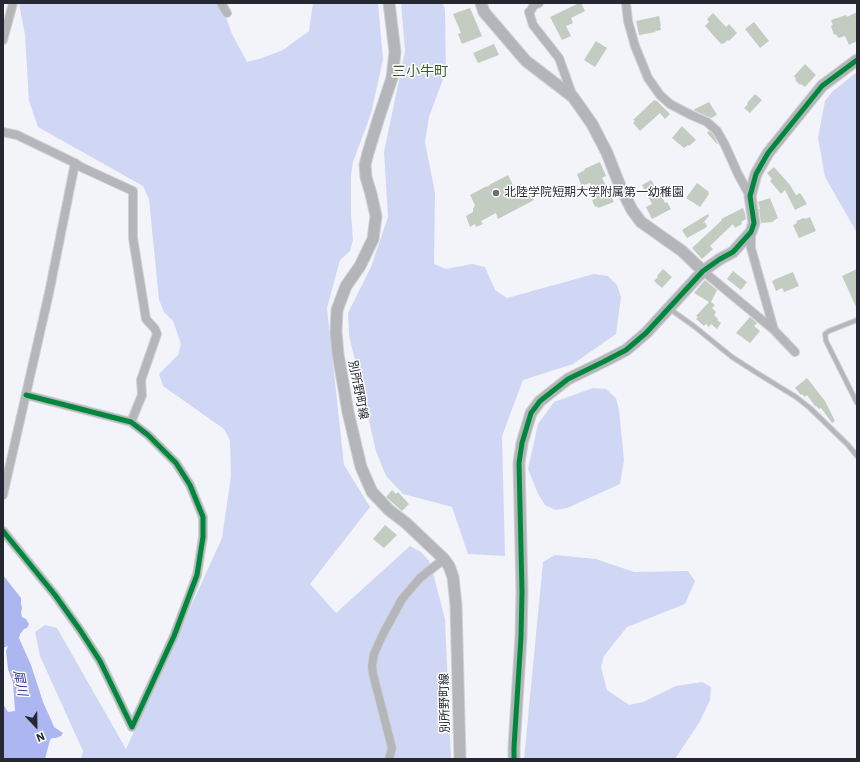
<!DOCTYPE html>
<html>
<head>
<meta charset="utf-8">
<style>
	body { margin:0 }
	#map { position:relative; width:860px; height:762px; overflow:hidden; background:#f3f4fa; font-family:"IBM Plex Sans",sans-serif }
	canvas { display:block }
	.frame { position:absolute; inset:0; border:4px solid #252831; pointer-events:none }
	.north { position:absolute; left:16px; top:706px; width:40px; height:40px; -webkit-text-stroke:3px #fff; paint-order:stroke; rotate:158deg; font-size:11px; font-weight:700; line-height:16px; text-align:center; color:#252831 }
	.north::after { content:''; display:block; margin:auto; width:14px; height:18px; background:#252831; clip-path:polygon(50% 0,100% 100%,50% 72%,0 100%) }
</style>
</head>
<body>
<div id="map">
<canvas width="860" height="762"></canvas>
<div class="frame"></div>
<div class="north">N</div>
</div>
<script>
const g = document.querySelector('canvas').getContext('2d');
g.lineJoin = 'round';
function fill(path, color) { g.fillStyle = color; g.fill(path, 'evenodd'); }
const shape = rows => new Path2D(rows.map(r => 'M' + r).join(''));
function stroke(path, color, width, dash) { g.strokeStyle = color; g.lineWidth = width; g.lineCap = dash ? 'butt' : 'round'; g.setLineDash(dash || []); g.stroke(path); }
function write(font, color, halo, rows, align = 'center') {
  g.font = font + ' "IBM Plex Sans","Noto Sans JP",sans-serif'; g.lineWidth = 3; g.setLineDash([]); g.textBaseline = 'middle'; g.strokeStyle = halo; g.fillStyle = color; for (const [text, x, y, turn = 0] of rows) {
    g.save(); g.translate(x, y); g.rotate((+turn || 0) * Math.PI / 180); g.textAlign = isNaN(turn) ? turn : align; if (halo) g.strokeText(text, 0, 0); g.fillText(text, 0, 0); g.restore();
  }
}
fill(shape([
	[19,3,221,3,232,34,247,62,259,59,283,50,309,31,313,3,378,3,383,59,371,114,353,162,351,175,351,214,353,240,350,251,340,260,327,308,344,465,370,507,310,584,336,613,410,546,421,552,429,561,433,573,445,619,451,759,81,759,83,751,82,749,40,656,35,632,45,625,57,628,126,749,222,538,231,476,230,440,224,429,163,386,159,374,178,355,181,344,173,321,164,312,159,300,149,199,143,186,38,127,29,101,25,35],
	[401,3,443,3,445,10,446,71,429,117,425,142,435,193,434,264,446,269,472,264,485,267,495,290,507,298,594,274,608,276,617,285,621,297,616,334,573,364,523,380,502,436,505,556,468,554,452,507,403,494,386,476,376,451,349,335,348,313,371,267,388,217,384,152,405,51],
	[857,72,857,233,825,177,818,138,825,101,833,91],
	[593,388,606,389,616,398,619,410,624,460,620,484,567,508,555,510,545,505,538,494,528,469,538,424,554,402],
	[555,555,596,559,634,572,688,571,695,581,685,604,627,627,604,656,601,667,607,690,629,705,643,702,676,686,702,682,711,687,710,700,699,723,675,759,524,759,543,562]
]), '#d0d7f5');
fill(shape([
	[3,575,21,598,21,604,22,608,21,612,22,617,26,619,29,624,27,628,24,629,20,634,19,638,31,665,43,702,52,722,54,727,63,733,61,736,56,738,52,738,50,740,45,759,3,759,3,704,8,712,15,711,13,683,8,669,6,651,8,646,3,648]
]), '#acb6f0');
fill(shape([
	[579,3,581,3,585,11,571,18,573,23,566,26,571,36,562,40,550,17],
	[470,8,482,36,462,44,458,34,461,33,453,14],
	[857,12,857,41,849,45,845,36,838,38,836,34,834,35,831,26,833,25,831,20,846,15,847,17],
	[713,13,726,27,729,24,737,33,729,41,728,40,723,44,722,43,721,44,705,26,709,22,707,19],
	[659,16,661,26,660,26,661,30,655,31,656,32,639,35,636,21],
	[754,22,769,41,760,48,745,29],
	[596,41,607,48,595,67,584,60],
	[494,44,499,55,478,63,473,53],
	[805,64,816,75,805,87,801,84,800,85,795,80,796,79,794,76],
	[755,94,762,100,750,113,744,108,748,104,747,103],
	[654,100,657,101,670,114,665,119,660,113,640,131,633,123,635,121,633,120],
	[709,102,717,115,711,118,693,110],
	[682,126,696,140,689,146,688,145,684,148,672,138],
	[709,131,713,134,718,144,717,144,707,133],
	[600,162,606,176,602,178,614,202,598,208,597,206,595,207,592,200,597,198,590,183,584,185,584,184,581,185,577,174,585,170,584,169],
	[774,167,790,185,796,195,800,193,800,194,801,194,807,204,795,210,785,190,781,194,770,181,772,179,767,173],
	[508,175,514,187,521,184,525,192,529,190,534,200,498,219,496,213,481,221,483,224,476,227,475,224,470,227,466,216,473,212,473,209,475,205,470,195,485,187,489,186,489,185],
	[651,180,656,188,658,188,665,203,667,202,671,209,652,219,646,207,652,204,642,185],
	[697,183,709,192,708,193,709,194,700,207,686,198],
	[770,198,778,218,773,221,773,222,761,223,759,209,760,209,758,202],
	[743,208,745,213,746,219,741,222,742,224,735,228,733,224,710,246,713,249,702,259,692,248,722,220,721,219],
	[708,214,709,216,702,224,705,222,707,227,687,238,682,230],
	[810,217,816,231,799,238,793,225,797,223,796,221,804,218,805,219],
	[663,269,672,277,662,288,654,281,658,277,657,276],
	[857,269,857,309,842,276],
	[733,271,747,282,741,290,727,279],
	[793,272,799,286,784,292,782,288,776,291,772,281,776,279],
	[705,280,717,290,711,302,715,305,712,308,716,312,714,315,718,319,717,320,721,323,717,329,711,324,709,327,706,324,704,326,696,319,698,317,696,316,709,302,694,293],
	[750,317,757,323,754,326,760,331,750,343,736,333],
	[807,378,825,401,835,421,832,423,821,408,819,409,816,406,815,406,807,395,805,397,802,394,801,395,795,388],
	[392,490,396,494,398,492,409,504,402,511,386,497],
	[385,525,397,535,384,548,373,539]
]), '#c2ccc0');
const lane = shape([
	[670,309,695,327,732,357,757,373,796,397,810,408,848,445,857,456],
	[857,320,829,331,825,334,826,341,857,403]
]);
const street = shape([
	[221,3,227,13],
	[539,3,534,5,530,12,529,12,533,25,559,58,573,97],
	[626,3,628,21,635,46,648,78,660,95,670,104,691,115,707,122,717,131,725,145,738,174,750,196],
	[3,40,12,7,13,3],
	[3,132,17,135,75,163,81,167,133,191,133,238,146,319,155,329,157,334,141,380,142,395,131,422],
	[751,232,751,248,774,330],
	[703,271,774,330,795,352],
	[3,495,49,293,75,163],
	[3,531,55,595,80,630,100,661,132,727,174,636,197,575,203,537,203,517,190,485,176,463,148,435,131,422,26,395],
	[389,759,392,748,373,674,372,666,374,654,382,636,402,599,420,578,444,559]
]);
const secondary = shape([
	[389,3,395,52,392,78,379,117,368,153,365,165,366,177,371,194,376,216,373,239,360,266,346,286,337,310,336,332,338,354,348,412,361,467,372,492,389,510,406,523,444,559,449,566,453,577,456,605,460,759],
	[481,3,484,12,526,61,573,97,592,124,607,153,620,186,632,210,641,222,682,251,703,271],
	[514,759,514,747,521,637,522,592,519,463,522,443,531,413,540,401,568,379,603,362,626,350,646,333,703,271,720,259,733,252,751,232,754,223,750,196,756,174,768,153,822,86,857,60]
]);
stroke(lane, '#cfd0d5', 6);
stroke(street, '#cfd0d5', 10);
stroke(secondary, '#cfd0d5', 13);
stroke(lane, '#b5b6b9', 4);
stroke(street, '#b5b6b9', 8);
stroke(secondary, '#b3b5b9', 11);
stroke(shape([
	[3,531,55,595,80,630,100,661,132,727,174,636,197,575,203,537,203,517,190,485,176,463,148,435,131,422,26,395],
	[514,759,514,747,521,637,522,592,519,463,522,443,531,413,540,401,568,379,603,362,626,350,646,333,703,271,720,259,733,252,751,232,754,223,750,196,756,174,768,153,822,86,857,60]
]), '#00873e', 5);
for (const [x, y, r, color] of [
	[496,193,4,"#6d6f77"]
]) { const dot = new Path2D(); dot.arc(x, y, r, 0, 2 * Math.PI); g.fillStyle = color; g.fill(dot); stroke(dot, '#fff', 1.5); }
write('12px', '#252831', '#fff', [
	["北陸学院短期大学附属第一幼稚園",504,193]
], 'left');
write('12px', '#252831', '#fff', [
	["別所野町線",358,390,79],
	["別所野町線",445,703,-91]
]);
write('italic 13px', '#323591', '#fff', [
	["犀川",20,683,79]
]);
write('14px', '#375e22', '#fff', [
	["三小牛町",420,72]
]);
</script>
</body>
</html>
